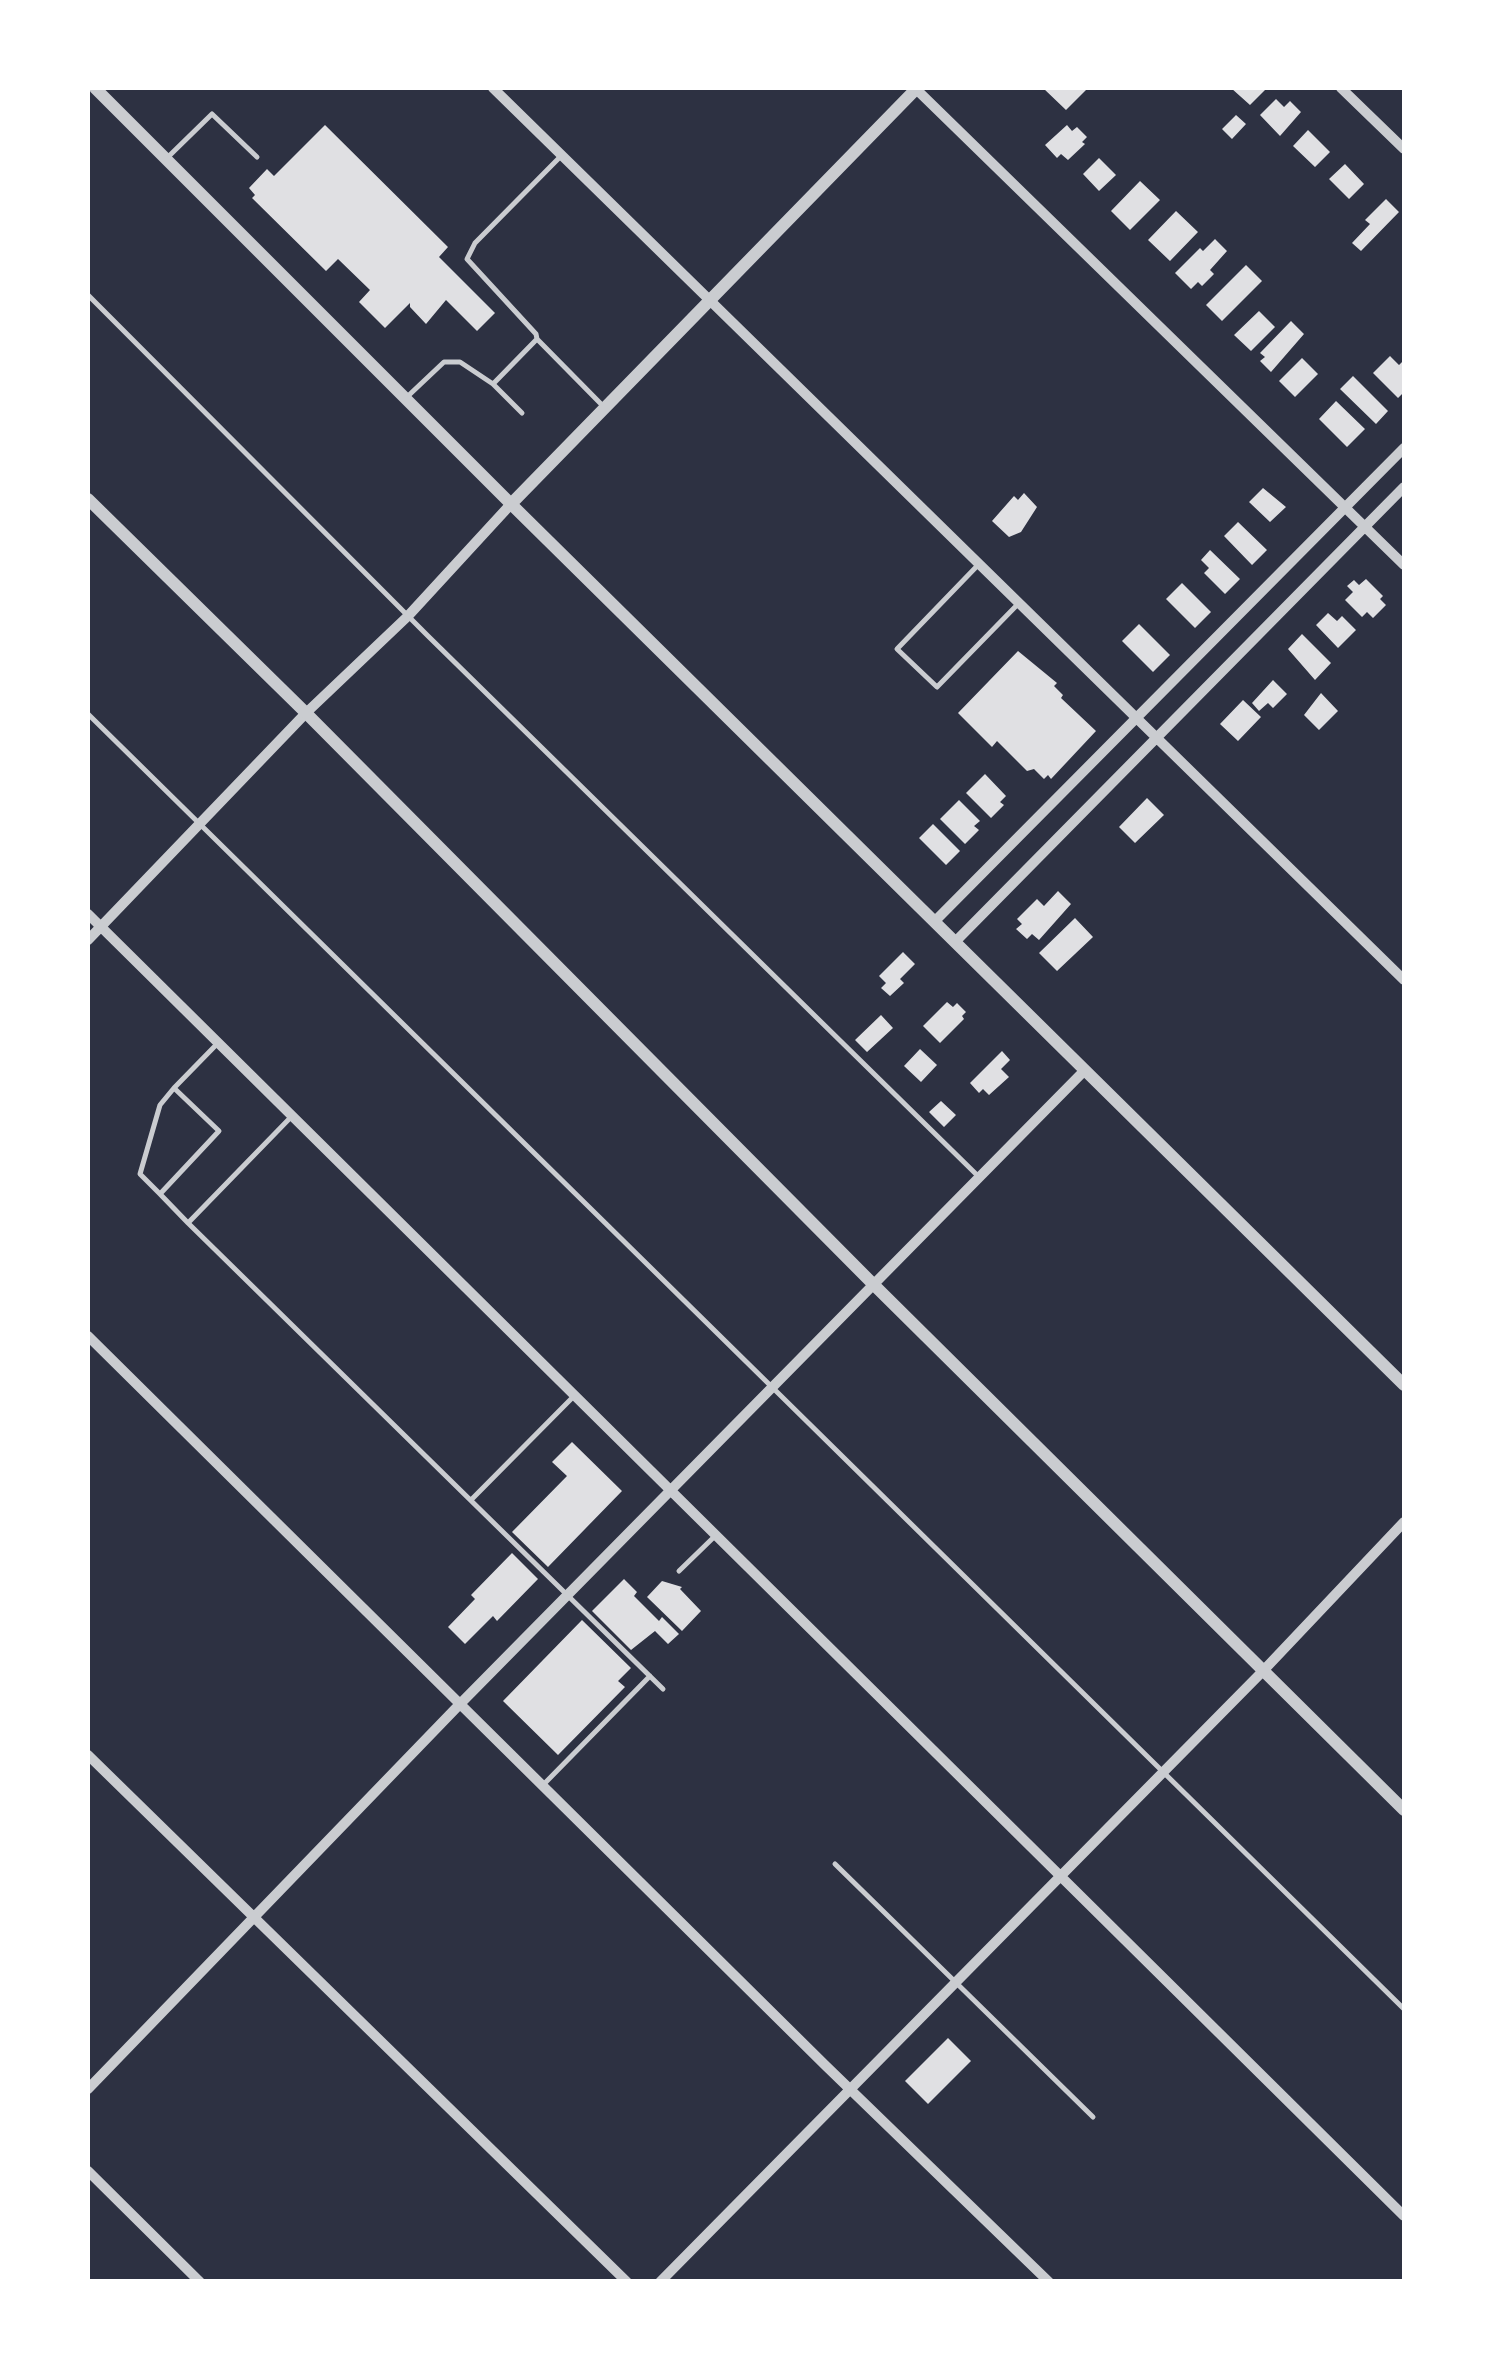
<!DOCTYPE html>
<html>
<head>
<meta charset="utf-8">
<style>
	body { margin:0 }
	#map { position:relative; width:1492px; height:2369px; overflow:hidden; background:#2d3142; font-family:"Libre Baskerville",serif }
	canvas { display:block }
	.frame { position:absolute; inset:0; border:90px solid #fff; pointer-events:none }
</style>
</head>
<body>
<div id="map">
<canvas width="1492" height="2369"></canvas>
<div class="frame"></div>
</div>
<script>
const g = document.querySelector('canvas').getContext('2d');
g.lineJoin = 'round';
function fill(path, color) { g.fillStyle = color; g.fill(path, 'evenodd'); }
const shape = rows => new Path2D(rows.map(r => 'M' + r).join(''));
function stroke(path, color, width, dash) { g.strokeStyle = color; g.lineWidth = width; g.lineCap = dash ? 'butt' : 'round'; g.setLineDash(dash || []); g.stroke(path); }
fill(shape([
	[1043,88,1088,88,1066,110],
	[1231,88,1267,88,1250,105],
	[1276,99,1284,107,1290,101,1301,112,1280,136,1260,115],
	[1236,115,1246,124,1232,139,1222,129],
	[325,125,448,247,439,257,495,313,477,331,446,300,426,324,410,307,410,303,385,328,359,302,370,290,338,259,326,271,252,198,255,195,249,188,267,169,274,176],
	[1067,125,1072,131,1077,127,1087,137,1082,142,1085,144,1068,160,1061,154,1057,158,1045,145],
	[1308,130,1330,152,1315,167,1293,146],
	[1099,158,1116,175,1099,191,1083,174],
	[1345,164,1364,184,1349,199,1329,179],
	[1140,181,1160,200,1130,230,1111,211],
	[1386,199,1399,212,1361,251,1352,243,1370,224,1365,220],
	[1176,211,1198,232,1170,261,1148,240],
	[1215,239,1227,251,1210,270,1214,274,1202,286,1198,282,1191,289,1175,273,1200,248,1203,251],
	[1246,265,1262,281,1222,321,1206,305],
	[1259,311,1275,327,1251,351,1234,335],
	[1291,321,1304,334,1271,372,1260,361,1265,357,1260,353],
	[1390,356,1399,365,1404,360,1404,392,1398,398,1373,373],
	[1302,358,1318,374,1295,397,1279,381],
	[1353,376,1388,411,1376,424,1340,389],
	[1336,401,1365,429,1347,447,1319,419],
	[1263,488,1286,507,1270,522,1249,502],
	[1024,493,1037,507,1021,532,1009,537,992,521,1014,496,1018,500],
	[1238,522,1267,550,1252,565,1224,536],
	[1210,550,1240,579,1225,594,1204,573,1209,568,1201,560],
	[1366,579,1383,596,1380,599,1386,605,1373,618,1367,612,1362,617,1345,600,1353,592,1347,586,1354,580,1359,585],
	[1182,583,1211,612,1195,628,1166,599],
	[1328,613,1337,621,1342,616,1356,630,1338,648,1316,625],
	[1139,624,1170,655,1153,672,1122,641],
	[1302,634,1331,663,1315,680,1288,649],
	[1018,651,1057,683,1054,686,1063,695,1061,698,1096,731,1051,779,1048,775,1044,779,1034,769,1027,771,997,741,992,747,958,713],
	[1273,680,1287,694,1273,708,1268,703,1259,711,1252,703],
	[1321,693,1338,711,1319,730,1304,715],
	[1243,700,1261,717,1238,741,1220,724],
	[985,774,1006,796,1000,802,1004,805,991,818,966,793],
	[1147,798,1164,815,1135,843,1119,827],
	[959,800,980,821,974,826,979,830,965,844,940,819],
	[933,824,960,851,946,865,919,838],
	[1058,891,1071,904,1039,940,1032,934,1027,939,1016,929,1022,924,1017,919,1037,899,1044,906],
	[1075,918,1093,937,1057,971,1039,953],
	[903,952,915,964,900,979,904,983,890,996,881,988,886,983,879,976],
	[947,1002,953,1007,957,1003,966,1012,962,1016,964,1019,940,1043,923,1026],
	[881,1015,893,1028,867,1052,855,1040],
	[920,1049,937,1065,921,1082,904,1066],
	[1002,1051,1010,1060,1001,1069,1009,1077,989,1095,983,1089,979,1093,970,1083],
	[941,1101,956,1115,944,1127,929,1112],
	[572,1442,622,1491,548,1567,512,1532,567,1476,552,1462],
	[512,1553,538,1579,497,1621,493,1616,465,1644,448,1627,475,1599,471,1595],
	[624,1579,637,1592,634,1596,659,1621,662,1617,679,1634,668,1644,655,1631,631,1650,592,1611],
	[662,1581,682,1587,680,1589,701,1611,682,1631,647,1597],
	[582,1620,631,1668,618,1681,625,1687,558,1755,503,1701],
	[948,2038,971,2061,928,2104,905,2081]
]), '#e0e0e3');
stroke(shape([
	[168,157,212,114,257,157],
	[88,295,428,636,978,1176],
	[537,339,603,406],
	[493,384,522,413],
	[408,396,444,362,460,362,493,384,537,339,536,334,467,259,475,243,560,157],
	[979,564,897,649,937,687,1018,604],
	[88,714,1404,2009],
	[174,1088,160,1105,140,1174,160,1194,219,1131,174,1088,216,1045],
	[292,1116,188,1223,663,1689],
	[160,1194,188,1223],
	[471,1500,574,1396],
	[679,1571,714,1537],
	[544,1784,650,1676],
	[835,1864,1093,2117]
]), '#caccd0', 5);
stroke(shape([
	[493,88,1404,980],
	[915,88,1404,565],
	[1341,88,1404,149],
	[88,914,1404,2216],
	[936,920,1404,448],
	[88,940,306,713,408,616,511,504],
	[956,941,1404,487],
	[88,1336,826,2066,1049,2282],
	[88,1755,627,2282],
	[88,2089,459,1705,1085,1070],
	[88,2171,200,2282],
	[660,2282,1262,1672,1404,1522]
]), '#caccd0', 10);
stroke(shape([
	[95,88,511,504,1404,1385],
	[88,499,306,713,872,1283,1404,1810],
	[511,504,917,88]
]), '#caccd0', 12);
</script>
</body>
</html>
